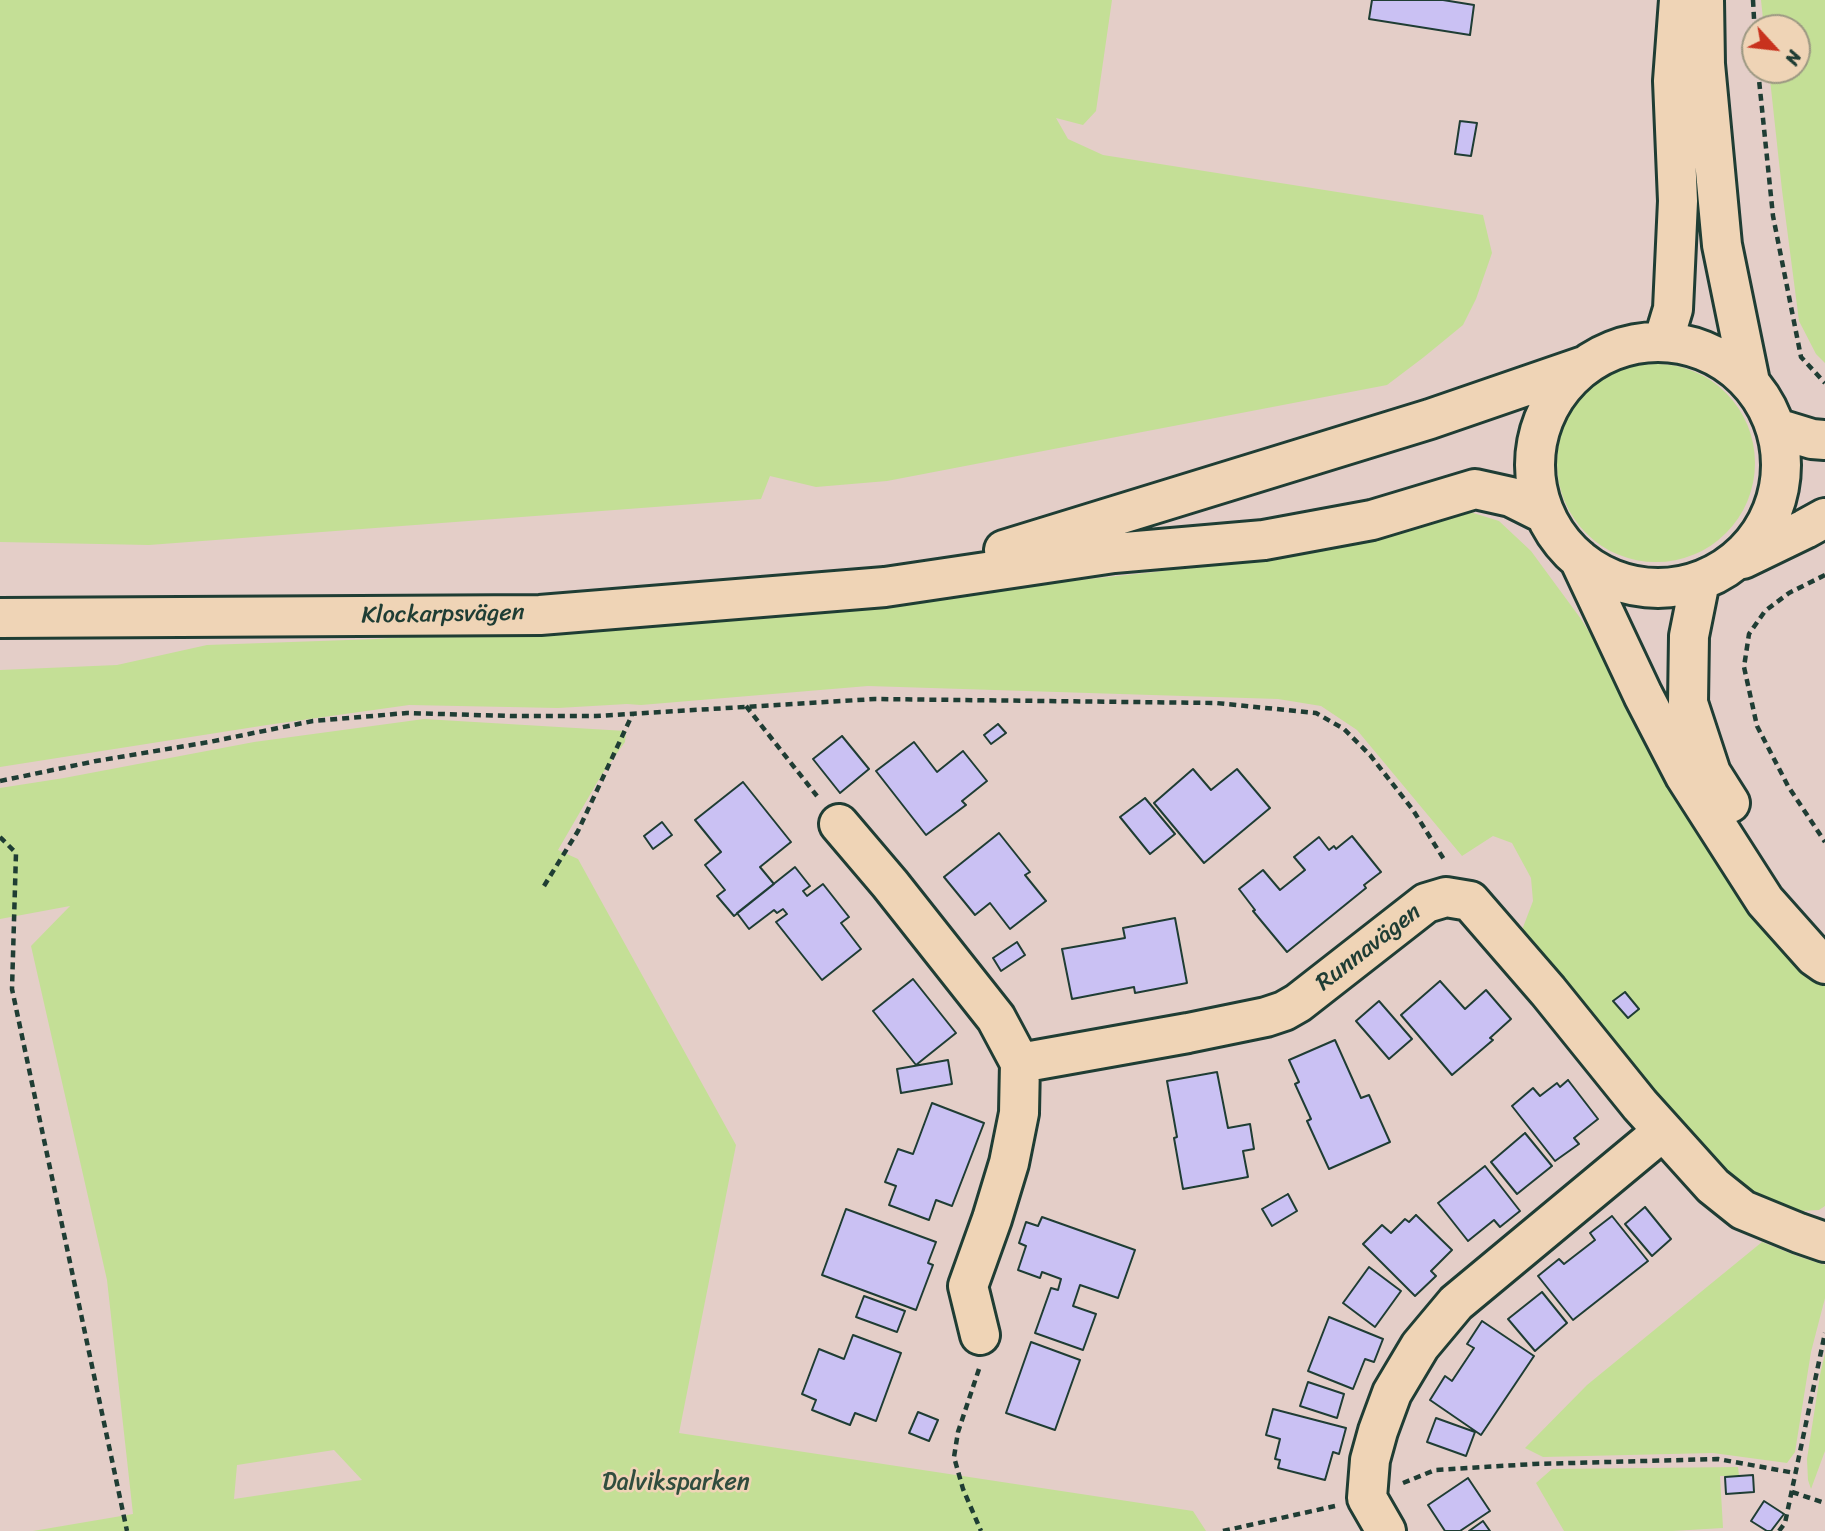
<!DOCTYPE html>
<html>
<head>
<meta charset="utf-8">
<style>
	body { margin:0 }
	#map { position:relative; width:1825px; height:1531px; overflow:hidden; background:#e4cec8; font-family:Sriracha,sans-serif }
	canvas { display:block }
	.north { position:absolute; left:1741px; top:14px; width:70px; height:70px; box-sizing:border-box; background:#efd4b6; border:2px solid #9c9882; border-radius:50%; rotate:117deg; font-size:19px; font-weight:700; line-height:28px; text-align:center; color:#1f3d34 }
	.north::after { content:''; display:block; margin:auto; width:24px; height:32px; background:#c8321e; clip-path:polygon(50% 0,100% 100%,50% 72%,0 100%) }
</style>
</head>
<body>
<div id="map">
<canvas width="1825" height="1531"></canvas>
<div class="north">N</div>
</div>
<script>
const g = document.querySelector('canvas').getContext('2d');
g.lineJoin = 'round';
function fill(path, color) { g.fillStyle = color; g.fill(path, 'evenodd'); }
const shape = rows => new Path2D(rows.map(r => 'M' + r).join(''));
function stroke(path, color, width, dash) { g.strokeStyle = color; g.lineWidth = width; g.lineCap = dash ? 'butt' : 'round'; g.setLineDash(dash || []); g.stroke(path); }
function write(font, color, halo, rows, align = 'center') {
  g.font = font + ' Sriracha,sans-serif'; g.lineWidth = 5; g.setLineDash([]); g.textBaseline = 'middle'; g.strokeStyle = halo; g.fillStyle = color; for (const [text, x, y, turn = 0] of rows) {
    g.save(); g.translate(x, y); g.rotate((+turn || 0) * Math.PI / 180); g.textAlign = isNaN(turn) ? turn : align; if (halo) g.strokeText(text, 0, 0); g.fillText(text, 0, 0); g.restore();
  }
}
fill(shape([
	[0,0,1112,0,1096,111,1083,125,1056,118,1068,139,1103,155,1483,215,1492,253,1476,299,1463,325,1424,357,1387,385,887,481,816,487,770,476,761,499,149,545,0,542],
	[1761,0,1825,0,1825,363,1816,354,1799,321,1782,190,1769,70,1797,70,1797,28,1764,28],
	'1557 463a99 99 0 1 1 198 0a99 99 0 1 1-198 0Z',
	[1467,511,1499,521,1531,551,1581,619,1640,715,1700,836,1749,909,1800,966,1825,986,1825,1206,1819,1210,1801,1211,1771,1205,1727,1179,1661,1107,1522,930,1533,901,1531,878,1512,843,1493,836,1462,856,1357,730,1321,706,1278,699,868,686,641,705,627,704,558,708,409,705,267,725,0,767,0,670,117,665,207,645,376,639,807,609,1155,572,1315,548],
	[424,719,626,731,625,742,602,774,558,850,578,859,736,1145,679,1433,1193,1511,1206,1531,33,1531,133,1514,107,1280,31,946,70,906,0,919,0,788,64,778,254,742],
	[334,1450,362,1480,234,1499,237,1465],
	[1762,1242,1797,1256,1825,1265,1825,1298,1811,1352,1795,1452,1787,1463,1713,1453,1543,1457,1525,1448,1587,1385],
	[1825,1353,1825,1451,1811,1489,1808,1480,1807,1459,1820,1375],
	[1738,1467,1739,1476,1720,1476,1723,1528,1672,1531,1564,1531,1536,1483,1552,1469]
]), '#c4df96');
const building = shape([
	[1372,0,1443,0,1474,5,1470,35,1369,19,1372,0],
	[1460,121,1477,123,1471,156,1455,154,1460,121],
	[998,724,1006,733,991,744,984,735,998,724],
	[842,736,869,769,840,793,813,759,842,736],
	[914,742,937,772,963,751,987,781,962,801,966,805,926,835,876,771,914,742],
	[1193,769,1211,790,1237,769,1270,808,1204,863,1154,803,1193,769],
	[743,782,791,842,760,867,774,884,734,916,717,896,725,890,705,865,721,852,695,820,743,782],
	[1145,798,1175,834,1150,854,1120,817,1145,798],
	[662,822,672,835,653,849,644,836,662,822],
	[999,833,1030,872,1025,875,1046,901,1010,929,990,903,975,915,944,877,999,833],
	[1352,836,1381,872,1364,885,1366,888,1287,952,1253,911,1255,910,1239,889,1263,870,1280,890,1305,870,1294,857,1319,837,1329,850,1334,846,1336,849,1352,836],
	[795,867,810,886,803,891,807,896,823,884,849,917,841,923,861,949,822,980,776,922,787,914,783,909,777,913,774,910,749,929,737,913,795,867],
	[1175,918,1187,983,1135,993,1134,987,1072,999,1062,949,1125,938,1123,928,1175,918],
	[1017,942,1025,955,1001,971,993,958,1017,942],
	[913,979,956,1033,916,1065,873,1011,913,979],
	[1440,981,1465,1009,1486,990,1511,1019,1490,1038,1493,1040,1452,1075,1401,1015,1440,981],
	[1625,992,1639,1009,1628,1018,1613,1001,1625,992],
	[1379,1001,1412,1039,1389,1059,1356,1021,1379,1001],
	[1335,1040,1361,1098,1369,1095,1390,1142,1329,1169,1307,1121,1311,1119,1295,1084,1299,1082,1289,1060,1335,1040],
	[948,1060,952,1084,901,1093,897,1069,948,1060],
	[1217,1072,1228,1128,1250,1124,1254,1149,1243,1151,1248,1177,1183,1189,1174,1138,1177,1137,1167,1081,1217,1072],
	[1568,1080,1598,1119,1574,1138,1579,1144,1555,1161,1512,1106,1533,1088,1540,1096,1557,1083,1560,1087,1568,1080],
	[932,1103,984,1123,952,1206,936,1200,929,1220,889,1205,896,1186,885,1182,898,1149,913,1154,932,1103],
	[1525,1133,1552,1166,1517,1194,1491,1162,1525,1133],
	[1485,1166,1520,1211,1500,1227,1494,1220,1468,1241,1438,1203,1485,1166],
	[1288,1194,1297,1211,1272,1226,1262,1209,1288,1194],
	[1645,1207,1671,1239,1652,1256,1625,1224,1645,1207],
	[846,1209,936,1242,928,1263,933,1265,916,1310,822,1275,846,1209],
	[1416,1215,1452,1250,1431,1271,1436,1276,1415,1296,1363,1244,1382,1225,1391,1233,1405,1219,1409,1222,1416,1215],
	[1612,1216,1648,1261,1573,1320,1538,1276,1559,1259,1564,1264,1595,1240,1590,1233,1612,1216],
	[1042,1217,1135,1250,1118,1298,1080,1285,1073,1306,1096,1314,1083,1350,1035,1333,1051,1288,1058,1290,1061,1279,1042,1272,1040,1278,1018,1270,1026,1246,1019,1243,1026,1222,1038,1226,1042,1217],
	[1369,1267,1401,1291,1375,1327,1343,1303,1369,1267],
	[1542,1292,1567,1323,1535,1351,1508,1319,1542,1292],
	[864,1296,905,1311,897,1332,856,1317,864,1296],
	[1329,1317,1383,1339,1374,1362,1365,1359,1353,1389,1308,1371,1329,1317],
	[1482,1321,1534,1356,1481,1435,1430,1400,1445,1376,1452,1381,1474,1348,1467,1344,1482,1321],
	[853,1335,901,1353,876,1421,855,1413,850,1425,812,1410,816,1400,802,1394,819,1349,844,1359,853,1335],
	[1031,1342,1080,1360,1055,1430,1006,1413,1031,1342],
	[1308,1382,1344,1394,1337,1418,1300,1406,1308,1382],
	[1273,1409,1346,1428,1339,1454,1333,1452,1325,1480,1278,1468,1280,1460,1275,1459,1280,1439,1266,1435,1273,1409],
	[918,1412,938,1420,929,1441,909,1433,918,1412],
	[1436,1418,1475,1432,1466,1456,1427,1442,1436,1418],
	[1753,1475,1754,1492,1726,1494,1725,1477,1753,1475],
	[1468,1478,1490,1511,1460,1531,1445,1531,1428,1505,1468,1478],
	[1764,1501,1784,1514,1771,1531,1767,1531,1751,1521,1764,1501],
	[1483,1521,1490,1531,1469,1531,1483,1521]
]);
fill(building, '#cac1f3');
stroke(building, '#1f3d34', 2);
const minor = shape([
	[1704,0,1705,64,1722,245,1750,382],
	'1535 465a123 123 0 1 1 246 0a123 123 0 1 1-246 0Z',
	[1663,342,1673,309,1678,201,1673,81,1679,0],
	[1776,428,1812,439,1825,440],
	[1004,550,1430,419,1584,366],
	[1579,559,1643,695,1685,776,1765,901,1815,957,1825,964],
	[1743,559,1805,529,1825,518],
	[1700,581,1689,636,1688,703,1711,773,1730,803],
	[0,618,540,615,885,587,1114,553,1264,540,1372,520,1475,489,1511,497,1545,514],
	[839,824,890,884,996,1018,1020,1063,1188,1033,1266,1017,1284,1011,1298,1003,1426,903,1446,897,1470,901,1548,991,1640,1105,1713,1186,1743,1210,1799,1233,1825,1242],
	[980,1335,968,1286,992,1219,1009,1163,1019,1113,1020,1063],
	[1386,1531,1367,1498,1370,1460,1378,1431,1392,1393,1420,1346,1456,1303,1663,1131]
]);
stroke(minor, '#1f3d34', 44);
stroke(shape([
	[1753,0,1755,37],
	[1758,70,1773,216,1801,357,1825,383],
	[1825,575,1789,593,1765,611,1749,634,1744,667,1757,726,1788,786,1825,842],
	[746,706,817,796],
	[0,781,96,761,209,742,313,721,407,713,511,716,596,716,875,699,1216,703,1316,713,1344,729,1370,755,1413,810,1445,861],
	[0,837,16,853,12,989,127,1531],
	[544,886,578,831,633,713],
	[979,1369,958,1432,954,1457,963,1489,981,1531],
	[1403,1483,1435,1470,1534,1464,1718,1459,1795,1473],
	[1792,1492,1825,1503],
	[1223,1531,1335,1506],
	[1779,1531,1785,1523,1825,1333]
]), '#1f3d34', 4.5, [7, 5]);
stroke(minor, '#efd4b6', 38);
write('24px', '#1f3d34', '#efd4b6', [
	["Klockarpsvägen",443,615,-1],
	["Runnavägen",1369,948,-38]
]);
write('24px', '#304d3e', '#efd4b6', [
	["Dalviksparken",676,1483]
]);
</script>
</body>
</html>
